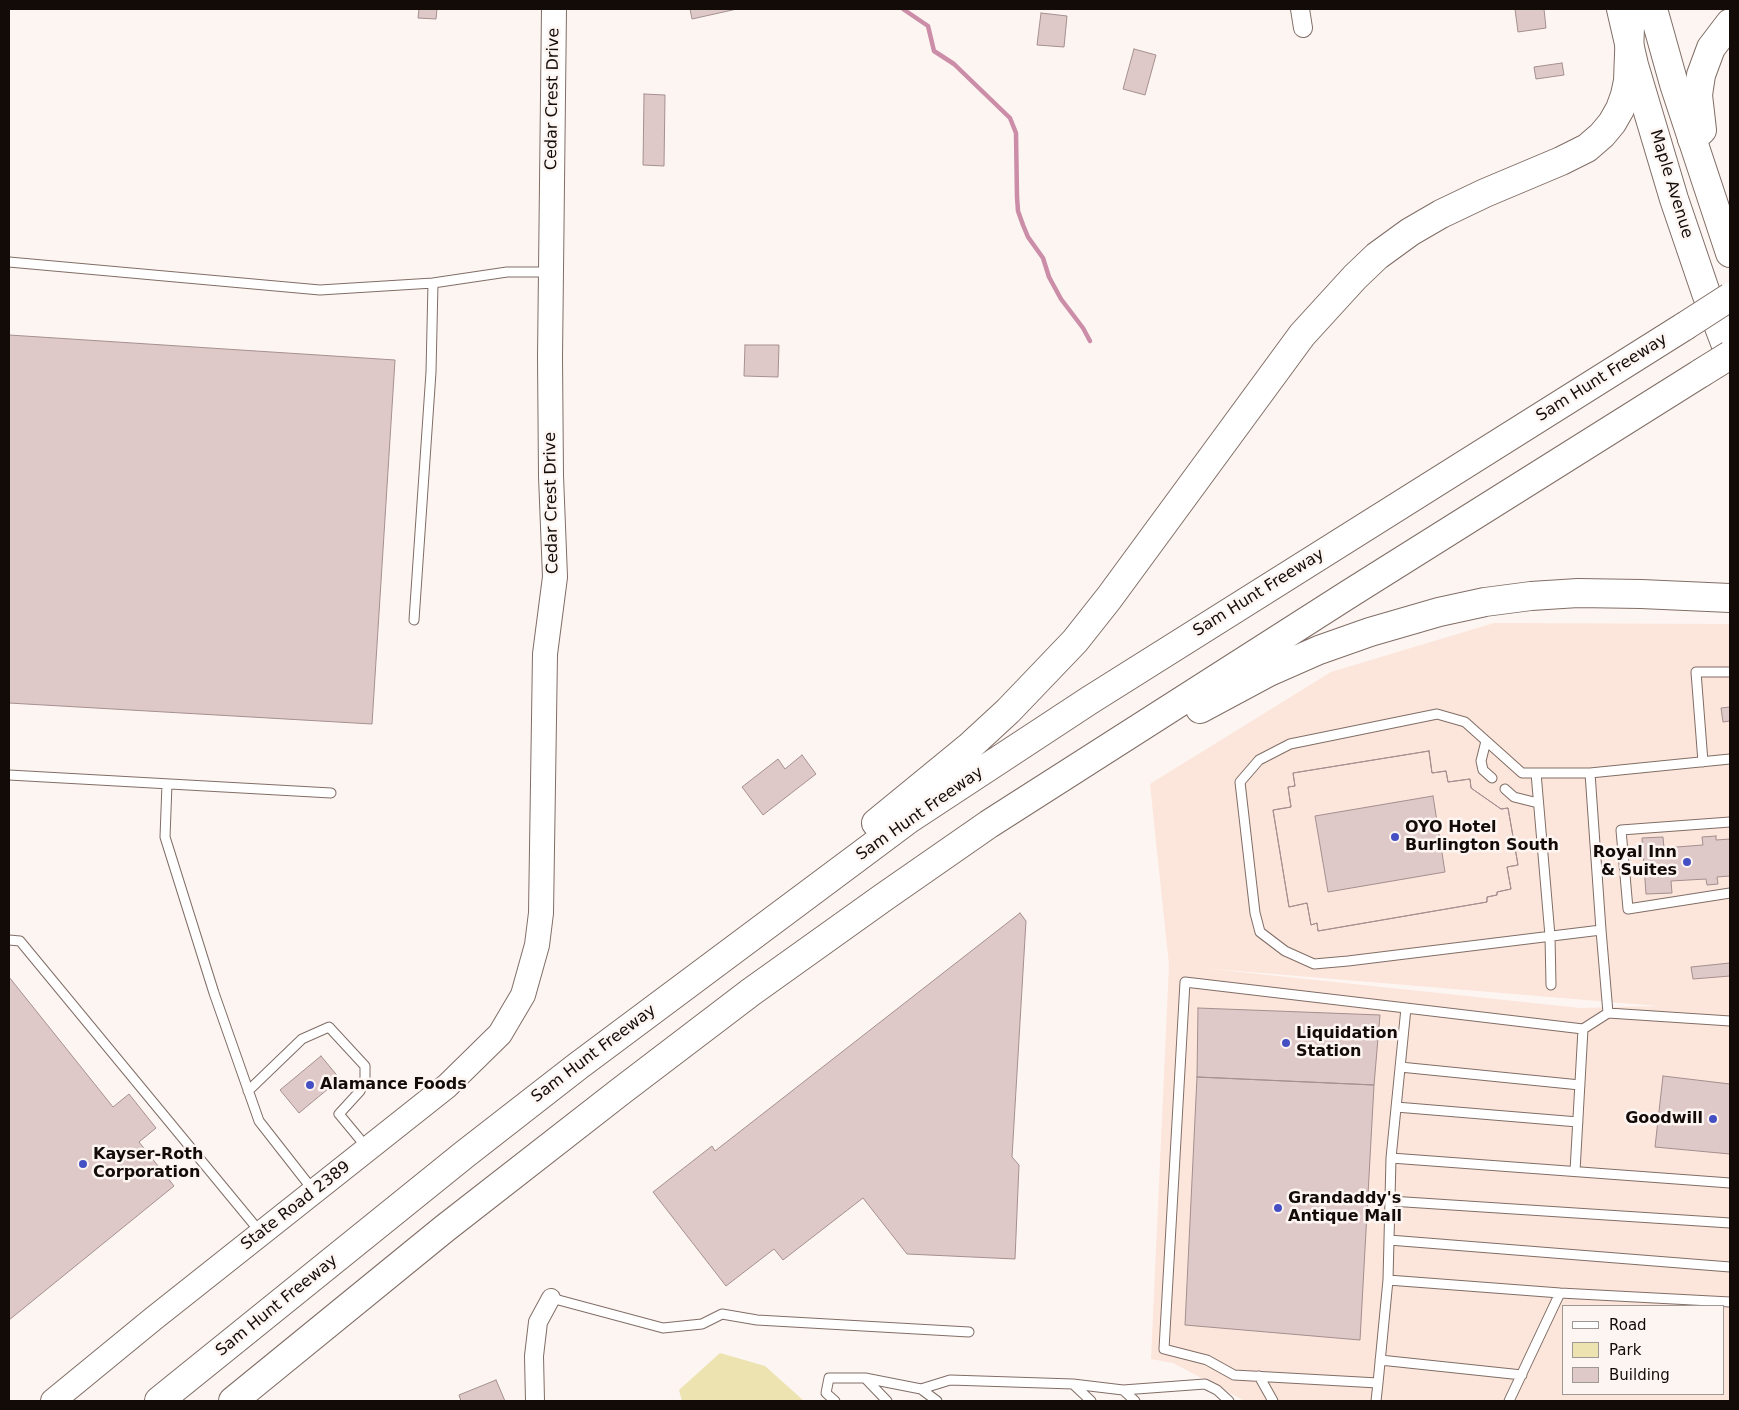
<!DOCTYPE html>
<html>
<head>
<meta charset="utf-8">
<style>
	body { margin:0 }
	#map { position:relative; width:1739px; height:1410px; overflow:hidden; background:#fdf5f1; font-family:"DejaVu Sans",sans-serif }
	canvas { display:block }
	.frame { position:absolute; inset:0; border:10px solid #120b08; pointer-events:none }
	.legend { position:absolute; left:1562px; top:1305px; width:162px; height:90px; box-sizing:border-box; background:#fdf5f1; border:1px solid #9f9794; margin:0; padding:6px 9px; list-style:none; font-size:15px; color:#120b08 }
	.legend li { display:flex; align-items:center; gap:10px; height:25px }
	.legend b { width:25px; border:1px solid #9f9794 }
</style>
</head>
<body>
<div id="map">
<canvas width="1739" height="1410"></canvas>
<div class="frame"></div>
<ul class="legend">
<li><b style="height:6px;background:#fff"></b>Road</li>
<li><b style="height:14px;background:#ede3b0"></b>Park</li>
<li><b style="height:14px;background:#dfc8c8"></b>Building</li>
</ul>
</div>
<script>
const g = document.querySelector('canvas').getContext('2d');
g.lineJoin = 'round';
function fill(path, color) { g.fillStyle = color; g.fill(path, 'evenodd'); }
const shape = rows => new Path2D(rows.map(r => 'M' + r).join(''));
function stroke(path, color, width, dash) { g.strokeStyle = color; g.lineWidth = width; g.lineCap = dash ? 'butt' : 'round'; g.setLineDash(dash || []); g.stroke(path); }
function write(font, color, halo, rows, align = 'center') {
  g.font = font + ' "DejaVu Sans",sans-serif'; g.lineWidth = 5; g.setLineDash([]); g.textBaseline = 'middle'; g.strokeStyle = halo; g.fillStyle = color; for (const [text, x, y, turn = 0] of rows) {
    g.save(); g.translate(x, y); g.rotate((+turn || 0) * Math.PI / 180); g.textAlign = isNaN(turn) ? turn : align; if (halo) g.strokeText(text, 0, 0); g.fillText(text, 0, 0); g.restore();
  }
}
fill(shape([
	[1494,623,1730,624,1730,1401,1245,1401,1173,1363,1151,1359,1169,965,1150,784,1331,672],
	[1202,968,1658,1006,1580,1008],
	[1563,1306,1723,1306,1723,1394,1563,1394]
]), '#fce5db');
fill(shape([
	[720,1353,765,1366,804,1401,682,1401,679,1390]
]), '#ede3b0');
stroke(shape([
	[903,9,928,26,934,51,954,64,1010,118,1016,133,1017,197,1018,211,1023,225,1028,237,1043,258,1049,277,1061,299,1083,328,1090,341]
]), '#cb8da7', 4.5);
const building = shape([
	[419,9,437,9,436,19,418,18,419,9],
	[690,9,737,9,692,19,690,9],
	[1515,9,1544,9,1546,28,1518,32,1515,9],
	[1041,13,1067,16,1064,47,1037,45,1041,13],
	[1134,49,1156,55,1145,95,1123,89,1134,49],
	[1562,63,1564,75,1536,79,1534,67,1562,63],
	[644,94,665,95,664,166,643,165,644,94],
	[9,335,395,360,372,724,9,703,9,335],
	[745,345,779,345,778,377,744,376,745,345],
	[1730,707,1730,721,1723,722,1721,708,1730,707],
	[1429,751,1432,773,1446,771,1448,782,1470,779,1471,788,1501,809,1508,808,1518,865,1507,867,1511,889,1497,892,1497,895,1487,897,1487,902,1318,931,1317,923,1311,925,1307,903,1289,907,1273,810,1291,807,1288,787,1295,786,1293,773,1429,751],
	[1433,796,1445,872,1328,892,1315,816,1433,796],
	[1429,751,1432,773,1446,771,1448,782,1470,779,1471,788,1501,809,1508,808,1518,865,1507,867,1511,889,1497,892,1497,895,1487,897,1487,902,1318,931,1317,923,1311,925,1307,903,1289,907,1273,810,1291,807,1288,787,1295,786,1293,773,1429,751],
	[802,755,816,774,763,815,742,787,778,759,785,769,802,755],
	[1716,836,1716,840,1730,839,1730,876,1717,877,1718,884,1707,885,1706,879,1671,881,1672,893,1646,894,1642,838,1663,837,1664,848,1703,845,1702,837,1716,836],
	[1020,913,1026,921,1012,1157,1019,1165,1015,1259,907,1254,863,1198,783,1260,774,1249,726,1286,653,1192,712,1146,715,1151,1020,913],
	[1730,963,1730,976,1693,979,1691,967,1730,963],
	[9,977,113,1107,129,1094,156,1128,139,1142,174,1186,9,1320,9,977],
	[1198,1008,1380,1015,1374,1085,1197,1077,1198,1008],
	[321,1056,340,1079,299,1113,280,1090,321,1056],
	[1663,1076,1730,1084,1730,1154,1655,1147,1663,1076],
	[1197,1077,1374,1085,1360,1340,1185,1325,1197,1077],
	[496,1380,505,1401,461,1401,459,1395,496,1380]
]);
fill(building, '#dfc8c8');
stroke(building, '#a58f8f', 1);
const lane = shape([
	[9,262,320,290,433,283,507,272,550,272],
	[414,620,431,372,433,283],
	[1486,741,1481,761,1483,770,1492,778],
	[1730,759,1590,773,1522,773,1465,722,1437,714,1290,744,1259,760,1240,782,1255,913,1260,932,1285,951,1314,964,1348,961,1601,930,1608,1013,1730,1021],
	[1703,762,1696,672,1730,672],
	[1536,773,1550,936,1551,985],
	[1590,773,1601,930],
	[9,775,331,793],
	[167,784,165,837,214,993,259,1121,313,1190],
	[1505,789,1514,797,1538,803],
	[1730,822,1621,830,1628,909,1730,893],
	[9,940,20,941,261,1233],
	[1185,982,1406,1008,1391,1158,1388,1280,1378,1383,1234,1375,1207,1360,1164,1349,1185,982],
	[1406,1008,1583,1029,1608,1013],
	[1400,1067,1580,1085],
	[248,1091,302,1039,329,1027,365,1066,365,1080,360,1091,339,1114,368,1149],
	[1396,1107,1578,1122],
	[1391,1158,1730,1183],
	[1575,1171,1583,1029],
	[1390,1201,1730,1223],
	[1389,1240,1730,1267],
	[1388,1280,1560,1293,1730,1302],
	[551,1298,663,1328,702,1324,722,1314,757,1320,969,1332],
	[1380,1360,1522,1375],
	[1259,1376,1273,1401],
	[865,1378,887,1401],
	[1073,1384,1091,1401],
	[921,1389,937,1401],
	[1123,1390,1135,1401],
	[835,1401,826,1393,829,1378,865,1378,921,1389,950,1380,1073,1384,1123,1390,1205,1384,1217,1390,1229,1401],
	[1376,1401,1378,1383],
	[1509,1401,1560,1293]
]);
const street = shape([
	[1300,9,1303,28],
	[535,1401,534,1356,538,1322,551,1298]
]);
const secondary = shape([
	[53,1401,153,1319,447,1086,500,1034,523,995,537,945,541,913,545,654,555,577,551,476,550,357,554,9]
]);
const primary = shape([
	[1621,9,1634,65,1674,199,1706,293,1730,356],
	[1653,9,1674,84,1730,253]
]);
const highway = shape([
	[1692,139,1702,130,1698,95,1701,75,1711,48,1730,23],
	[1200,709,1269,672,1319,650,1370,632,1439,612,1485,602,1531,596,1578,593,1641,594,1730,598],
	[876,823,970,746,1008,711,1075,641,1109,598,1302,335,1355,277,1377,256,1410,232,1441,214,1485,193,1561,161,1587,148,1602,135,1612,123,1620,109,1625,95,1628,81,1630,27,1633,16,1637,9],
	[159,1401,465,1154,578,1066,909,819,1090,700,1685,326],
	[233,1401,444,1229,621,1091,751,992,884,897,989,824,1349,594,1701,373]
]);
stroke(lane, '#806e66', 11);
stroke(street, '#806e66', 20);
stroke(secondary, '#806e66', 26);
stroke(primary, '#806e66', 30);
stroke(highway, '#806e66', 30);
stroke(lane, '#fff', 9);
stroke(street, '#fff', 18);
stroke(secondary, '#fff', 24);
stroke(primary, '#fff', 28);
stroke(highway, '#fff', 28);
const highwayBridge = shape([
	[1685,326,1730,297],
	[1701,373,1730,355]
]);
stroke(highwayBridge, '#806e66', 30, []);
stroke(highwayBridge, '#fff', 28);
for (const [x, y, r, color] of [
	[1395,837,5,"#454fc4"],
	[1687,862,5,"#454fc4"],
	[1286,1043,5,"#454fc4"],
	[310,1085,5,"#454fc4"],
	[1713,1119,5,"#454fc4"],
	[83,1164,5,"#454fc4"],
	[1278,1208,5,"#454fc4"]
]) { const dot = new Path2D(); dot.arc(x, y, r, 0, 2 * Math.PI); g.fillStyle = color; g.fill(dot); stroke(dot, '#fdf5f1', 2); }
write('16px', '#120b08', '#fdf5f1', [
	["Cedar Crest Drive",553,99,-89],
	["Maple Avenue",1671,184,73],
	["Sam Hunt Freeway",1602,378,-32],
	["Cedar Crest Drive",552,503,-91],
	["Sam Hunt Freeway",1259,593,-32],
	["Sam Hunt Freeway",920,814,-35],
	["Sam Hunt Freeway",594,1054,-37],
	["State Road 2389",296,1206,-38],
	["Sam Hunt Freeway",277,1306,-39]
]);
write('bold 16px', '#120b08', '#fdf5f1', [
	["OYO Hotel",1405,828],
	["Burlington South",1405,846],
	["Royal Inn",1677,853,"right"],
	["& Suites",1677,871,"right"],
	["Liquidation",1296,1034],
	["Station",1296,1052],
	["Alamance Foods",320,1085],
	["Goodwill",1703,1119,"right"],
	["Kayser-Roth",93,1155],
	["Corporation",93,1173],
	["Grandaddy's",1288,1199],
	["Antique Mall",1288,1217]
], 'left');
</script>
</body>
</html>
